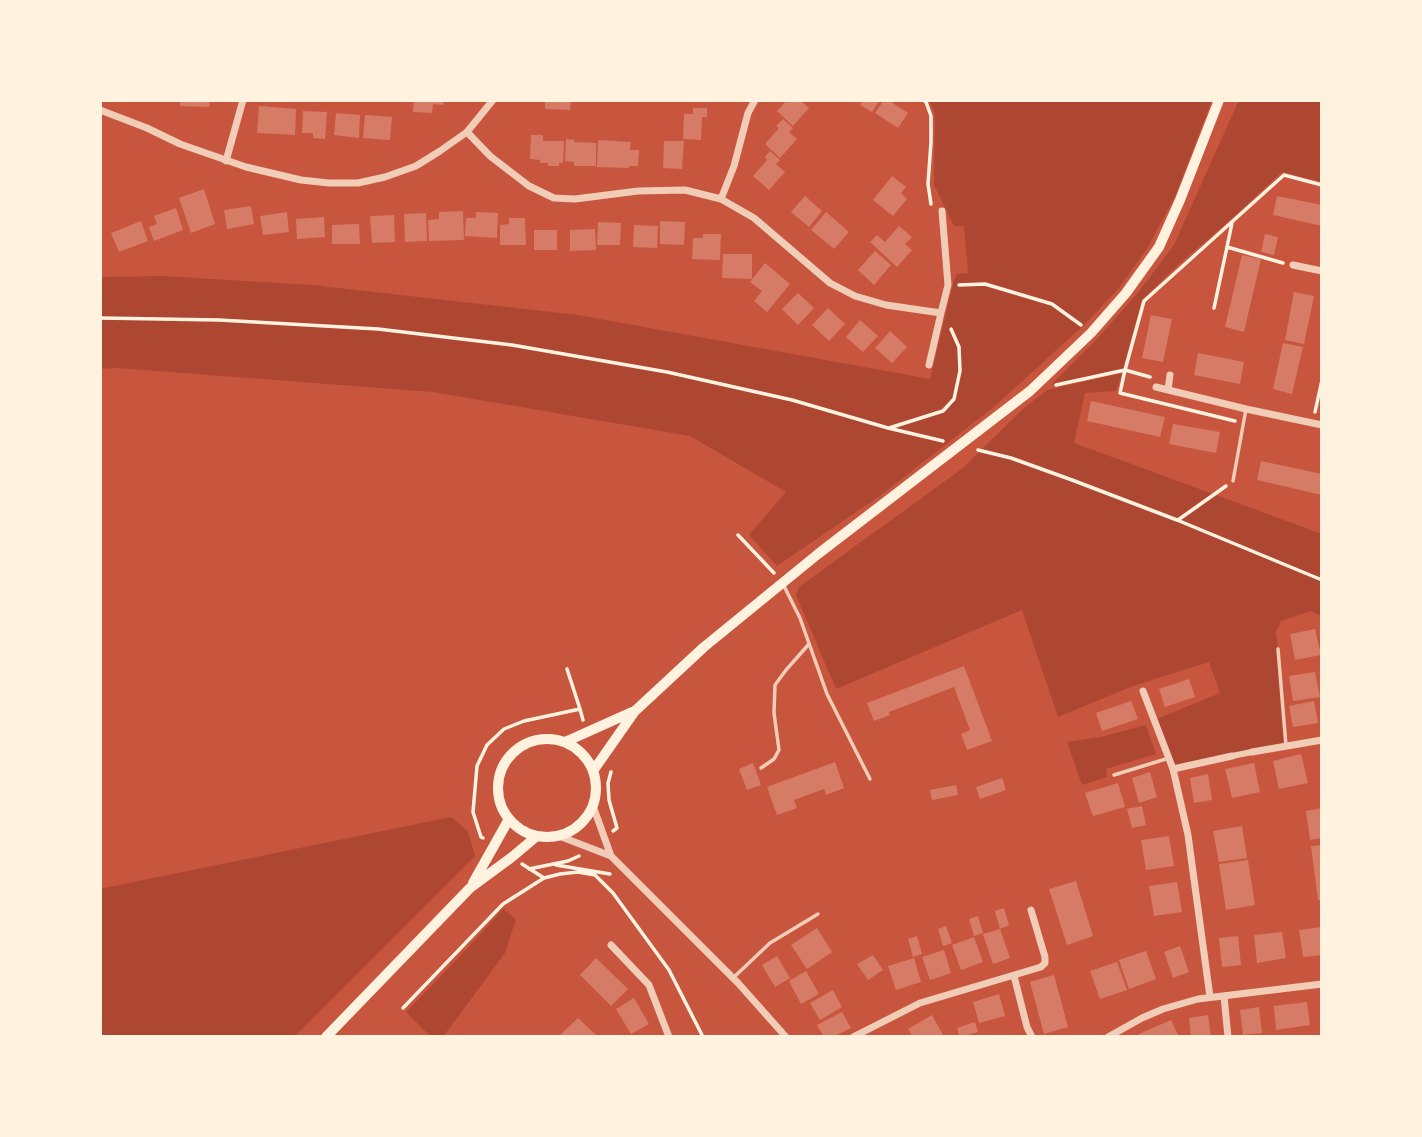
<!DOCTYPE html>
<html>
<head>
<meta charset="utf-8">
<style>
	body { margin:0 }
	#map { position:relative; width:1422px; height:1137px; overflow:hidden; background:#c8553d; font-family:"DM Sans",sans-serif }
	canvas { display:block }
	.frame { position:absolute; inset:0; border:102px solid #fff3e0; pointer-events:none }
</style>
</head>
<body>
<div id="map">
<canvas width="1422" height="1137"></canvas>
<div class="frame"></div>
</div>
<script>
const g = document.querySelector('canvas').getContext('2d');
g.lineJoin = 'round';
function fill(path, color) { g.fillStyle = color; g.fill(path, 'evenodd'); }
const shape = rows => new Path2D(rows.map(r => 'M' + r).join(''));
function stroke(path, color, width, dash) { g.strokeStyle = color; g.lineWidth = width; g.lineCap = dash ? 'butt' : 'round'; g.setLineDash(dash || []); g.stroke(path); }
fill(shape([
	[929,100,1212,100,1175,196,1148,247,1119,288,1084,325,995,406,881,495,777,566,749,535,786,492,690,436,433,392,117,368,100,369,100,277,163,276,312,285,578,315,930,379,954,280,957,274,968,273,964,226,954,226,934,185,935,114],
	[1239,100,1322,100,1322,182,1282,172,1228,222,1179,264,1142,300,1123,369,1051,385,1098,338,1136,295,1174,245],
	[1122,373,1116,391,1085,393,1074,443,1322,534,1322,616,1310,611,1281,621,1276,632,1278,649,1286,746,1173,769,1154,720,1220,693,1209,662,1133,686,1058,717,1022,610,836,689,796,595,799,587,963,468,1024,408,1047,390],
	[1146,725,1156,754,1106,769,1107,777,1082,785,1067,742,1101,737],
	[451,817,468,831,475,856,294,1037,100,1037,100,889],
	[503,909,516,919,505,953,443,1037,431,1037,406,1012,465,951]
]), '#ae4732');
fill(shape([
	[180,100,210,100,209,107,180,106],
	[414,100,444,100,443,105,433,104,432,113,413,112],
	[545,100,571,100,570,110,545,109],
	[787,100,803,100,801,101,809,108,793,126,777,111],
	[863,100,880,100,872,112,860,105],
	[884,100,888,100,908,113,898,128,875,113],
	[259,106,296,109,295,135,257,133],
	[693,108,707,108,707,117,702,117,701,140,683,139,684,114,693,114],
	[303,111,327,112,325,139,313,138,313,133,302,133],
	[336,113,360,115,359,138,334,135],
	[365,115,392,117,390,140,363,138],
	[783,119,793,128,789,132,797,139,780,158,765,144,779,128,776,126],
	[531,135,543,135,543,141,564,141,563,163,559,163,559,166,548,166,548,163,540,163,540,160,530,159],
	[566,139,574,140,574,142,596,143,596,166,574,166,574,162,565,161],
	[598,140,631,142,630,150,639,150,638,166,629,166,629,168,597,167],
	[664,141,684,141,682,169,663,168],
	[770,151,780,160,776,164,785,172,769,190,753,176,767,160,765,157],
	[892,176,906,187,901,193,907,199,893,216,873,200],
	[204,189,215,224,191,233,179,198],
	[805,196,822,211,809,227,791,212],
	[1277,196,1322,205,1322,226,1273,215],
	[251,206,254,224,227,229,224,210],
	[176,208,183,230,154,241,149,227,157,224,154,216],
	[463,211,464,240,429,241,428,220,439,219,439,212],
	[287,212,289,232,263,235,260,216],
	[476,212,498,213,497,238,465,236,466,218,476,218],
	[826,212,849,232,834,249,811,230],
	[426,213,427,241,405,242,404,214],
	[394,215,395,242,372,243,370,216],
	[324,217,325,237,297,239,296,219],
	[509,218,525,218,526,245,500,245,500,225,509,224],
	[141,221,148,241,119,252,111,233],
	[660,221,685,222,684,245,660,244],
	[598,222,621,223,620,245,597,245],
	[359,224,360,244,332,244,332,225],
	[634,225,658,226,657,248,633,247],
	[899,226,912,237,905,244,912,250,897,267,870,242,877,235,885,242],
	[595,229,596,250,570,251,570,230],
	[534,230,557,230,557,250,534,250],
	[703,234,721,234,720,260,692,259,693,238,703,238],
	[1265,234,1278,237,1274,255,1261,252],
	[875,251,891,265,874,285,858,270],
	[723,254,752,254,752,279,722,278],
	[1242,255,1261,259,1244,332,1225,327],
	[765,263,790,284,767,312,754,301,762,291,750,282],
	[1294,292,1314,296,1304,344,1285,340],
	[798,293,814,308,798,325,782,309],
	[828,308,845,324,829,341,812,325],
	[1151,315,1172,319,1163,362,1142,358],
	[860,320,878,336,863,352,846,337],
	[890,331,907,347,892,363,875,348],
	[1283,343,1303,347,1292,394,1273,389],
	[1198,353,1244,362,1240,384,1194,375],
	[1091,401,1165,417,1160,437,1087,421],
	[1173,424,1220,432,1216,453,1169,444],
	[1261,461,1322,474,1322,495,1257,480],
	[1315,629,1321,655,1295,660,1290,634],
	[964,666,992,741,967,750,961,734,970,730,954,687,889,712,890,715,874,721,867,703],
	[1315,672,1320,697,1293,701,1289,676],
	[1189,679,1195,697,1165,707,1159,689],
	[1131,701,1138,719,1102,731,1096,713],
	[1314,701,1318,723,1293,727,1289,706],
	[1301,754,1308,783,1279,789,1273,761],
	[835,762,844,788,826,795,824,789,794,800,797,808,777,815,767,787],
	[753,763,761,785,747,790,739,769],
	[1254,763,1260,792,1232,798,1225,769],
	[1150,772,1157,797,1139,803,1132,778],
	[1208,774,1212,800,1194,803,1190,778],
	[1002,778,1006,790,980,799,976,787],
	[1118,783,1125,807,1093,816,1085,793],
	[956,785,958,795,932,800,930,790],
	[1142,806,1146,825,1132,828,1127,809],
	[1322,808,1322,838,1310,840,1306,811],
	[1242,826,1247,858,1219,862,1213,831],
	[1169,836,1174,866,1146,870,1141,840],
	[1322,845,1322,900,1318,900,1311,846],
	[1248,860,1255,905,1226,910,1219,864],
	[1076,881,1093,936,1067,945,1049,889],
	[1177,882,1182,912,1154,916,1149,886],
	[1004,908,1009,925,1000,929,995,911],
	[978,916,983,933,974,936,969,919],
	[946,926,952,943,943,946,938,929],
	[1322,927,1322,955,1303,957,1299,930],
	[817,928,832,952,807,969,791,945],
	[1000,929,1010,958,993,964,983,934],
	[1282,932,1286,958,1257,963,1254,935],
	[917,936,922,954,913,957,908,939],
	[1238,936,1241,965,1222,967,1219,938],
	[974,937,983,962,961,970,952,945],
	[1180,946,1189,972,1173,978,1164,952],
	[944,950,951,973,930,980,922,957],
	[1146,951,1156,979,1129,989,1119,960],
	[873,955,883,970,868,980,857,964],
	[777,956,790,978,775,987,762,965],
	[596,958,628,989,611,1006,580,975],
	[914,958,921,982,896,990,888,966],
	[1117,962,1127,990,1100,999,1090,971],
	[806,971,819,994,801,1004,789,981],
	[1054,975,1068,1027,1044,1034,1030,982],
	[833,990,842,1007,820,1020,810,1003],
	[999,994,1005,1016,979,1023,973,1002],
	[634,998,649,1024,631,1034,616,1009],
	[1307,1002,1310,1025,1276,1030,1274,1006],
	[1259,1007,1262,1033,1243,1035,1240,1010],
	[842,1012,851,1028,833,1037,824,1037,817,1025],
	[932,1015,943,1035,939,1037,913,1037,908,1029],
	[1208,1015,1211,1037,1191,1037,1189,1018],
	[578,1018,598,1037,558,1037],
	[1171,1020,1179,1037,1140,1037,1139,1034],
	[975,1022,978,1032,960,1037,957,1028]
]), '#d67c66');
stroke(shape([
	[923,100,926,102,931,116,931,142,928,184,931,204],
	[1232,223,1227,247,1283,263],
	[959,285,985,284,1052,304,1081,325],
	[1214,308,1227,247],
	[100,318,219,320,378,329,512,345,667,372,792,400,888,428,943,441],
	[1150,377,1125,370,1120,393,1235,421],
	[1056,385,1125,370,1144,301,1284,175,1322,185],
	[1315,412,1322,380],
	[889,428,943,411,954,399,960,371,959,347,951,329],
	[978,450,1011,458,1072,480,1177,520,1322,580],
	[1178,520,1226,486],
	[738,535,774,573],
	[567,669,580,709],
	[611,772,608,783,609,800,617,828,613,831],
	[483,838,481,837,473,812,477,766,487,745,504,729,524,721,580,709,583,720],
	[522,864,544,878,560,874,578,872,595,875,613,893,669,970,703,1037],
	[556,865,610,874],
	[529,869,568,861,579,856],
	[403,1008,503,904,544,878]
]), '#fff3e0', 3.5);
stroke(shape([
	[1233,481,1246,409],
	[783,584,800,618,827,694,870,779],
	[1278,649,1286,746],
	[761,768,774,759,779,750,774,713,775,685,786,670,809,644],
	[1114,775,1169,758],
	[733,978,770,943,818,914]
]), '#f1ccb7', 3.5);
stroke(shape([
	[1232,756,1252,752]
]), '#f1ccb7', 6);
stroke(shape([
	[100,110,147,128,180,144,246,167,301,180,329,183,358,183,385,177,416,166,440,151,467,132,493,100],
	[467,132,490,156,529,186,554,198,575,199,638,191,685,190,721,199,754,218,830,283,855,296,886,305,941,313,948,285,942,211],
	[226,161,243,100],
	[721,199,734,166,748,113,755,100],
	[1293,265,1322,271],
	[929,365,941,313],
	[1156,387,1246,409,1322,425],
	[1168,390,1170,375],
	[1143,691,1173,769,1188,835,1210,997],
	[1252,752,1322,740],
	[1173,769,1232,756],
	[593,806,611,856],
	[559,836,611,856,738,983,786,1037],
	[611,945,649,985,669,1037],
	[1014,976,1027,1027,1032,1037],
	[1224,996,1228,1037],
	[853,1037,920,1003,1041,967,1045,963,1045,957,1031,910],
	[1108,1037,1142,1018,1163,1009,1198,999,1322,984]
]), '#f1ccb7', 7);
stroke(shape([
	'498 788a49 49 0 1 1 98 0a49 49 0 1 1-98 0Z',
	[565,742,632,712],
	[593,771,635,711,704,647,818,554,1030,391,1091,333,1126,293,1159,247,1180,200,1219,100],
	[473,883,509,819],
	[326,1037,470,888,512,857,537,836]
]), '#fff3e0', 10);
</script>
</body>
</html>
